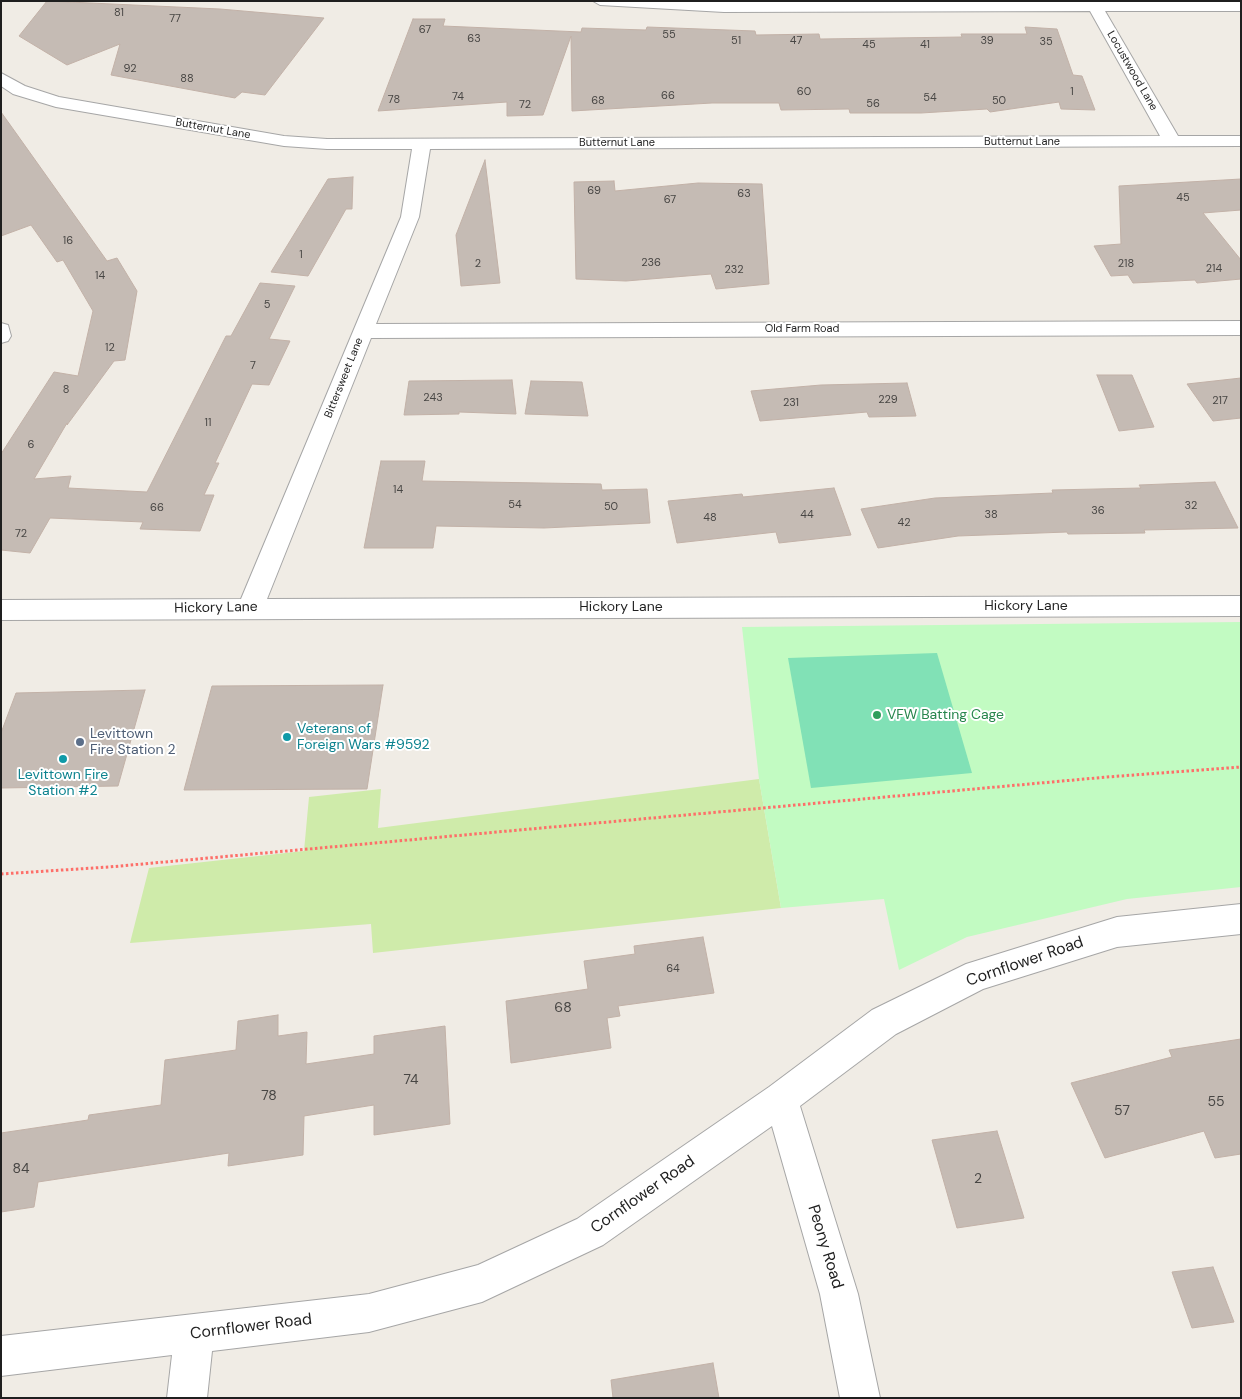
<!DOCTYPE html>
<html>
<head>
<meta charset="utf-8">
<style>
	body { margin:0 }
	#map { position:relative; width:1242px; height:1399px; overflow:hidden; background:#f0ece5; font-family:"DM Sans",sans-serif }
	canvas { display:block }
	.frame { position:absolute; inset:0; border:2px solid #1f1f1f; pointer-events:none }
</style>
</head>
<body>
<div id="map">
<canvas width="1242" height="1399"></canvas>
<div class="frame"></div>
</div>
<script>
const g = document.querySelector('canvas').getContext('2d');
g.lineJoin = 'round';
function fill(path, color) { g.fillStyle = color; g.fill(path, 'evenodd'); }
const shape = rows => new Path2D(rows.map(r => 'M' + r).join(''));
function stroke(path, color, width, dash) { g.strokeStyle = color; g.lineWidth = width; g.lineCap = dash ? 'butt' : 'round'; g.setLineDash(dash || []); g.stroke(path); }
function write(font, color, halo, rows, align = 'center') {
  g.font = font + ' "DM Sans",sans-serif'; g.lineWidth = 4; g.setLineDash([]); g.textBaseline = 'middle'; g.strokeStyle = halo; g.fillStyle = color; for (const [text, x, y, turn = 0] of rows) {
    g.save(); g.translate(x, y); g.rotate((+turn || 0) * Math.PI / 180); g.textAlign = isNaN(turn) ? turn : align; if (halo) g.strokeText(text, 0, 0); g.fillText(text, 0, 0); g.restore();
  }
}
fill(shape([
	[759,779,781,908,373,953,371,924,130,943,149,868,304,851,309,797,381,789,378,828]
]), '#cfebaa');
fill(shape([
	[1241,622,1241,887,1127,899,967,937,899,970,884,899,781,908,759,779,742,627]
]), '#c2fbc2');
fill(shape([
	[937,653,972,773,811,788,788,658]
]), '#81e1b6');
const building = shape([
	[47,1,220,9,324,18,265,95,242,92,235,98,111,75,120,44,67,65,19,36,47,1],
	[413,19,445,19,443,26,581,32,582,28,646,30,647,27,755,31,756,35,819,34,820,39,962,37,961,34,1027,34,1025,27,1057,29,1073,75,1082,76,1095,110,1061,109,1059,102,990,112,987,109,921,113,850,113,849,109,781,110,779,103,712,103,572,111,571,36,543,115,507,116,507,102,378,111,413,19],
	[1,112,107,261,117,258,137,291,125,360,114,361,67,425,67,423,34,479,71,476,68,488,147,492,226,336,231,336,260,283,295,286,269,339,290,341,269,385,252,384,215,463,219,463,204,495,214,495,200,531,140,529,143,522,50,518,30,553,1,550,1,454,54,372,78,376,93,311,63,260,57,262,31,225,1,236,1,112],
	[485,160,500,283,461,286,456,235,485,160],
	[353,177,352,209,346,209,308,276,271,272,328,179,353,177],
	[1241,179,1241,210,1203,213,1241,260,1241,279,1197,283,1195,280,1133,283,1128,275,1111,276,1094,246,1121,244,1119,186,1241,179],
	[614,181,615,191,698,183,762,184,769,284,716,289,711,274,626,281,576,279,574,182,614,181],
	[1097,375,1132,375,1154,427,1119,431,1097,375],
	[1241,378,1241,418,1213,421,1187,384,1241,378],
	[512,380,516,414,459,412,459,414,404,415,409,381,512,380],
	[531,381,582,382,588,416,525,414,531,381],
	[907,383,916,416,869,417,867,412,760,421,751,391,821,385,907,383],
	[381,461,425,461,422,481,601,484,602,490,647,489,650,523,544,528,436,526,433,548,364,548,381,461],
	[1215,482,1238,528,1144,530,1145,533,1068,534,1067,532,958,536,878,548,861,509,935,498,1053,493,1052,490,1141,488,1139,485,1215,482],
	[834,488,851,535,779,543,776,532,677,543,668,501,742,494,743,497,834,488],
	[383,685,367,789,184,790,212,686,383,685],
	[145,690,118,786,1,788,1,733,16,693,145,690],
	[703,937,714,993,618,1006,620,1016,607,1018,611,1048,511,1063,506,1001,588,989,584,961,635,954,634,946,703,937],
	[278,1015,278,1036,307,1032,306,1064,374,1054,374,1036,445,1026,450,1124,374,1135,374,1105,304,1116,303,1155,228,1166,229,1153,38,1182,34,1207,1,1212,1,1133,88,1120,89,1115,161,1105,165,1060,236,1050,238,1021,278,1015],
	[1241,1039,1241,1154,1215,1158,1204,1131,1105,1158,1071,1083,1172,1057,1169,1050,1241,1039],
	[997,1131,1024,1218,957,1228,932,1140,997,1131],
	[1213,1267,1234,1322,1192,1328,1172,1272,1213,1267],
	[713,1363,719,1398,613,1398,611,1380,713,1363]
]);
fill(building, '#c5bbb4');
stroke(building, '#c2b1a7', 1);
const minor = shape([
	[593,1,1241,1,1241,11,1105,11,1178,136,1241,136,1241,146,430,149,419,217,376,324,1241,321,1241,335,371,338,267,599,1241,596,1241,616,1,620,1,600,241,599,401,217,412,149,327,149,284,146,56,107,13,94,1,86,1,73,25,86,59,97,284,136,327,139,1160,136,1090,11,724,12,600,5,593,1],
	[1,323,8,325,11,336,8,341,1,343,1,323],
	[1241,904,1241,934,1117,947,983,989,896,1034,800,1106,858,1294,880,1398,840,1398,820,1294,772,1126,603,1245,482,1302,369,1332,212,1351,207,1398,167,1398,172,1355,1,1376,1,1336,369,1294,478,1265,577,1219,769,1087,872,1010,966,964,1117,917,1241,904]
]);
stroke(minor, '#a6a6a6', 2);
stroke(shape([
	[1,874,109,867,1107,777,1241,767]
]), '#fd6f69', 3, [2.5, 2.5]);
fill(minor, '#fff');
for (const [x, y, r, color] of [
	[877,715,5,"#2e9e5b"],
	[287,737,5,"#0f9aa8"],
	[80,742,5,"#5c6f8a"],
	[63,759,5,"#0f9aa8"]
]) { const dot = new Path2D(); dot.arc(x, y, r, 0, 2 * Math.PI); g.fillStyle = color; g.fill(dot); stroke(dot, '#fff', 2); }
write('11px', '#484644', null, [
	["81",119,13],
	["77",175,19],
	["67",425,30],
	["55",669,35],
	["63",474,39],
	["51",736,41],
	["47",796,41],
	["39",987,41],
	["35",1046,42],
	["45",869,45],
	["41",925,45],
	["92",130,69],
	["88",187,79],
	["60",804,92],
	["1",1072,92],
	["66",668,96],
	["74",458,97],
	["54",930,98],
	["78",394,100],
	["68",598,101],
	["50",999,101],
	["56",873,104],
	["72",525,105],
	["69",594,191],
	["63",744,194],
	["45",1183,198],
	["67",670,200],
	["16",68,241],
	["1",301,255],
	["236",651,263],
	["2",478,264],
	["218",1126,264],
	["214",1214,269],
	["232",734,270],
	["14",100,276],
	["5",267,305],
	["12",110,348],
	["7",253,366],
	["8",66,390],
	["243",433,398],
	["229",888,400],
	["217",1220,401],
	["231",791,403],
	["11",208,423],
	["6",31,445],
	["14",398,490],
	["54",515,505],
	["32",1191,506],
	["50",611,507],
	["66",157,508],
	["36",1098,511],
	["44",807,515],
	["38",991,515],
	["48",710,518],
	["42",904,523],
	["72",21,534],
	["64",673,969]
]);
write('11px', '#1f1f1f', '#fff', [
	["Locustwood Lane",1132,71,60],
	["Butternut Lane",213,129,10],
	["Butternut Lane",1022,142],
	["Butternut Lane",617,143],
	["Old Farm Road",802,329],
	["Bittersweet Lane",344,378,-68]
]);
write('14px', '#1f1f1f', '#fff', [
	["Hickory Lane",1026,606],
	["Hickory Lane",621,607],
	["Hickory Lane",216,608,-1]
]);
write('14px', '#27864d', '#fff', [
	["VFW Batting Cage",887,715]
], 'left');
write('14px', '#0d838f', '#fff', [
	["Veterans of",297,729],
	["Foreign Wars #9592",297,745],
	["Levittown Fire",63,775,"center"],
	["Station #2",63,791,"center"]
], 'left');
write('14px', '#4e5e75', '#fff', [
	["Levittown",90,734],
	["Fire Station 2",90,750]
], 'left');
write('14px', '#484644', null, [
	["68",563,1008],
	["74",411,1080],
	["78",269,1096],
	["55",1216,1102],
	["57",1122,1111],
	["84",21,1169],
	["2",978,1179]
]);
write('16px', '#1f1f1f', '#fff', [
	["Cornflower Road",1025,962,-19],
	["Cornflower Road",643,1195,-35],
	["Peony Road",825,1247,73],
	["Cornflower Road",251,1327,-7]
]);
</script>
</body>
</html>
